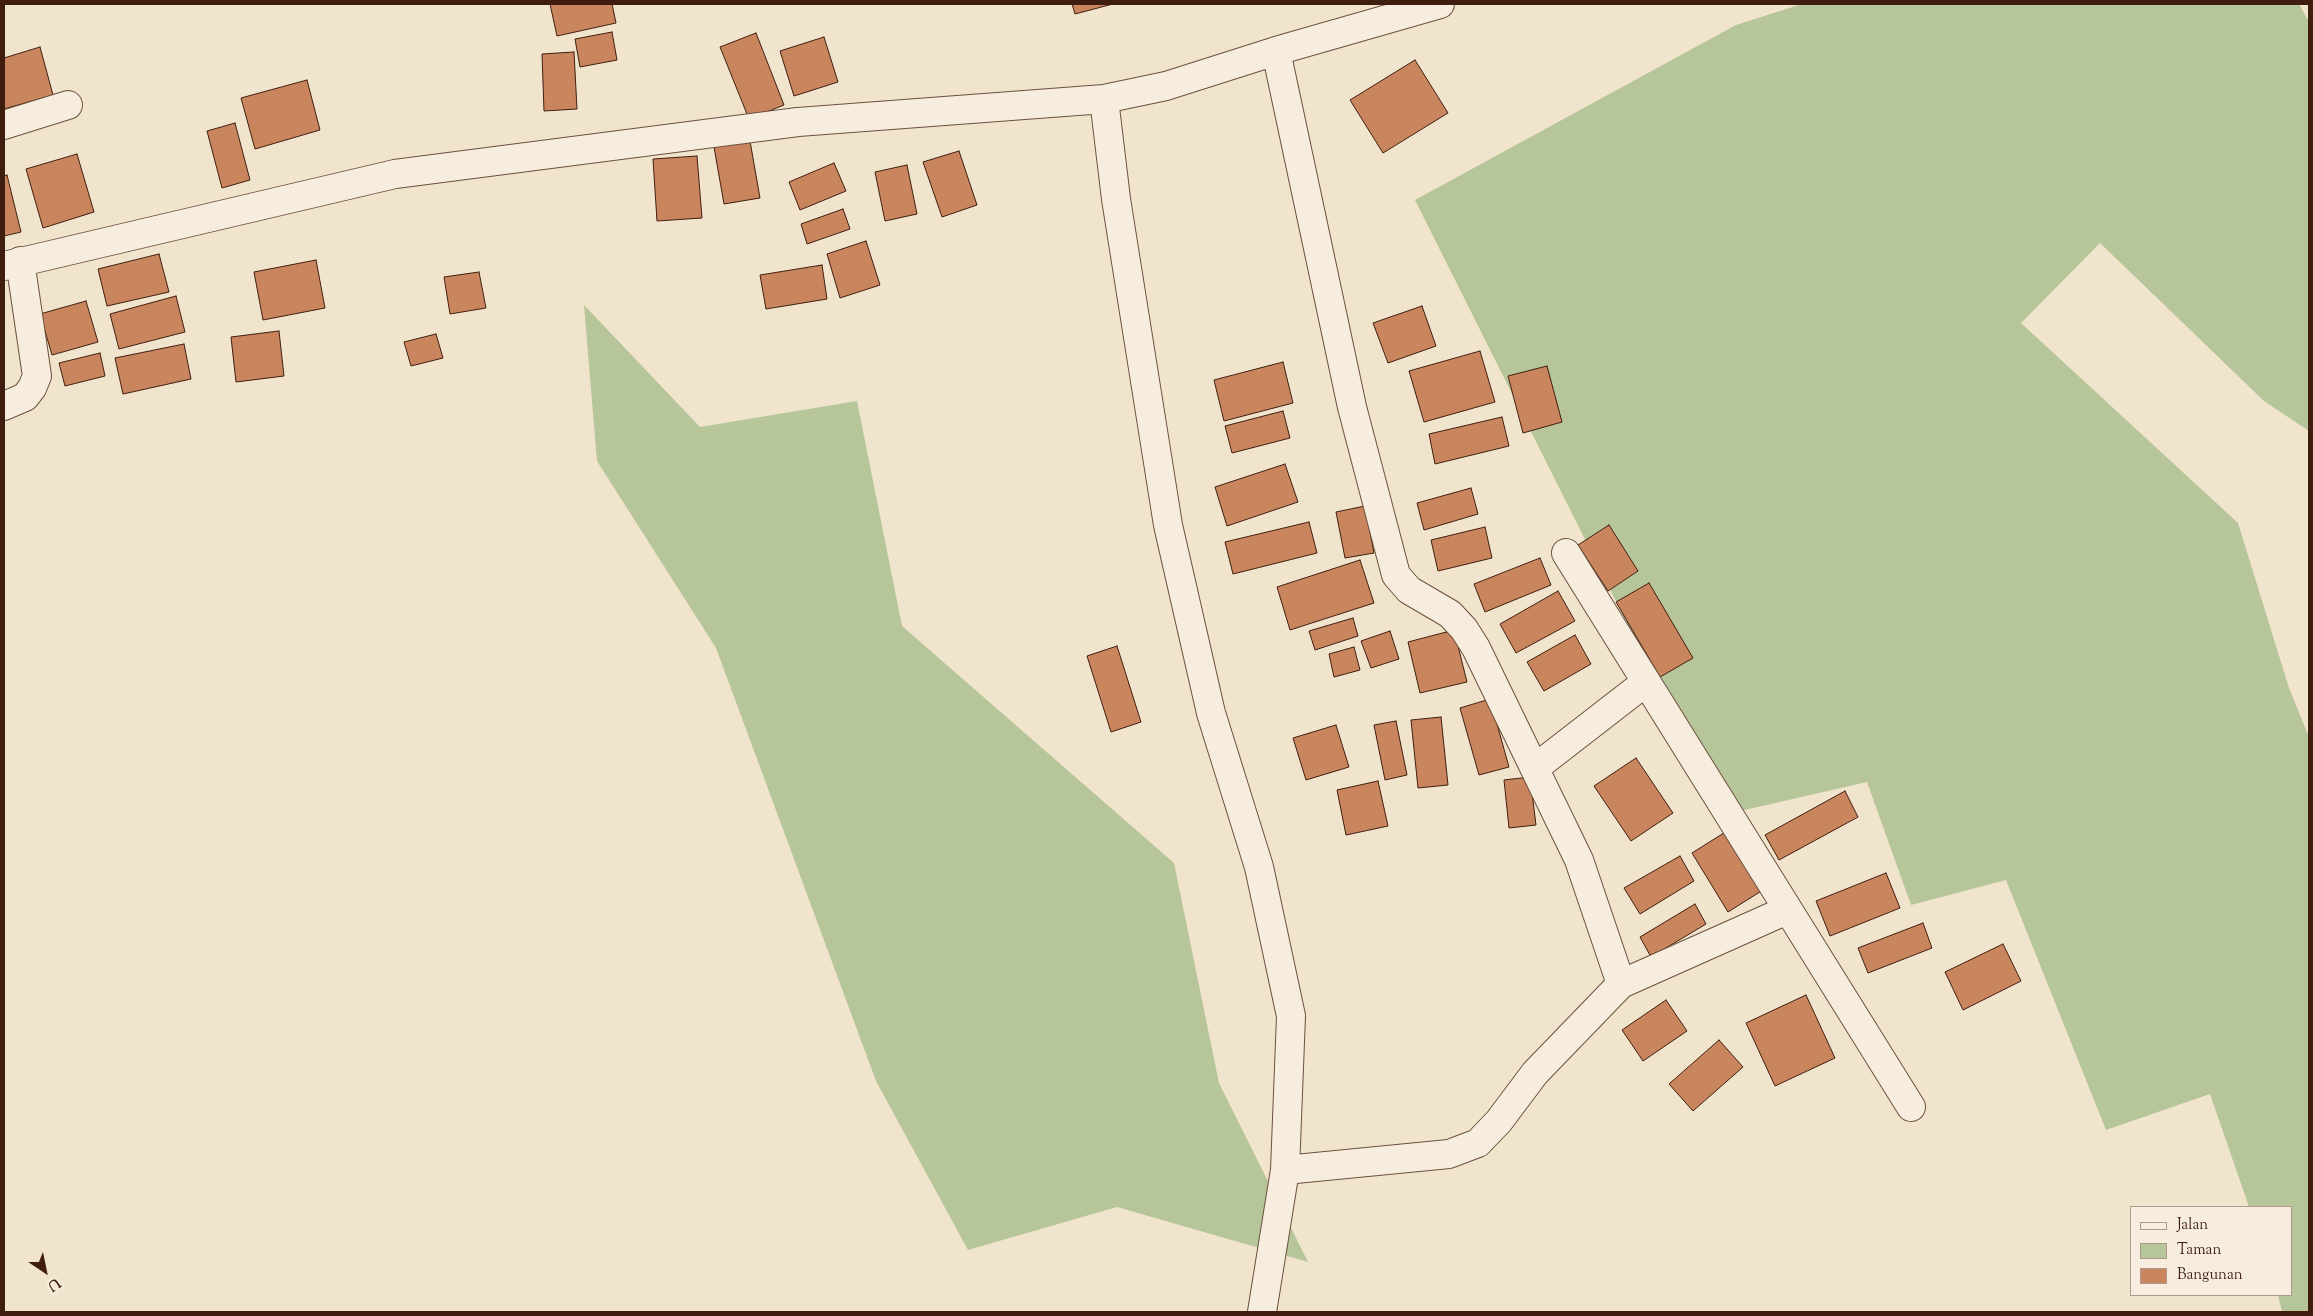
<!DOCTYPE html>
<html>
<head>
<meta charset="utf-8">
<style>
	body { margin:0 }
	#map { position:relative; width:2313px; height:1316px; overflow:hidden; background:#f1e4cc; font-family:"Sorts Mill Goudy",serif }
	canvas { display:block }
	.frame { position:absolute; inset:0; border:5px solid #3f1e0f; pointer-events:none }
	.legend { position:absolute; left:2130px; top:1206px; width:162px; height:90px; box-sizing:border-box; background:#f6edde; border:1px solid #ad9a8b; margin:0; padding:6px 9px; list-style:none; font-size:15px; color:#3f1e0f }
	.legend li { display:flex; align-items:center; gap:10px; height:25px }
	.legend b { width:25px; border:1px solid #ad9a8b }
	.north { position:absolute; left:20px; top:1246px; width:50px; height:50px; -webkit-text-stroke:4px #f6edde; paint-order:stroke; rotate:146deg; font-size:14px; font-weight:700; line-height:20px; text-align:center; color:#3f1e0f }
	.north::after { content:''; display:block; margin:auto; width:18px; height:22px; background:#3f1e0f; clip-path:polygon(50% 0,100% 100%,50% 72%,0 100%) }
</style>
</head>
<body>
<div id="map">
<canvas width="2313" height="1316"></canvas>
<div class="frame"></div>
<ul class="legend">
<li><b style="height:6px;background:#f6edde"></b>Jalan</li>
<li><b style="height:14px;background:#b7c59a"></b>Taman</li>
<li><b style="height:14px;background:#c9855e"></b>Bangunan</li>
</ul>
<div class="north">U</div>
</div>
<script>
const g = document.querySelector('canvas').getContext('2d');
g.lineJoin = 'round';
function fill(path, color) { g.fillStyle = color; g.fill(path, 'evenodd'); }
const shape = rows => new Path2D(rows.map(r => 'M' + r).join(''));
function stroke(path, color, width, dash) { g.strokeStyle = color; g.lineWidth = width; g.lineCap = dash ? 'butt' : 'round'; g.setLineDash(dash || []); g.stroke(path); }
fill(shape([
	[1802,4,2299,4,2309,22,2309,431,2264,401,2100,243,2021,323,2238,523,2289,688,2309,737,2309,1312,2282,1312,2278,1295,2292,1295,2292,1207,2249,1207,2210,1094,2106,1130,2006,880,1911,905,1867,782,1723,815,1415,200,1736,25],
	[584,305,700,427,857,401,902,626,1174,863,1219,1083,1308,1262,1117,1207,968,1250,876,1081,716,648,597,461]
]), '#b7c59a');
const building = shape([
	[550,4,612,4,616,23,557,36,550,4],
	[1072,4,1113,4,1075,14,1072,4],
	[612,32,617,60,580,67,575,39,612,32],
	[756,33,784,105,749,119,720,47,756,33],
	[824,37,838,82,794,96,780,51,824,37],
	[40,47,53,95,4,109,4,58,40,47],
	[574,52,577,109,544,111,542,54,574,52],
	[1415,60,1448,113,1383,153,1350,100,1415,60],
	[307,80,320,130,255,149,241,98,307,80],
	[235,123,250,180,222,188,207,131,235,123],
	[750,141,760,198,724,204,714,147,750,141],
	[959,151,977,205,942,217,923,162,959,151],
	[77,154,94,212,43,228,26,169,77,154],
	[697,156,702,218,657,221,653,159,697,156],
	[834,163,846,191,800,210,789,182,834,163],
	[907,165,917,214,885,221,875,172,907,165],
	[7,175,21,232,4,236,4,176,7,175],
	[843,209,850,229,807,244,801,224,843,209],
	[866,241,880,285,840,298,827,254,866,241],
	[159,254,169,292,107,306,98,269,159,254],
	[316,260,325,308,263,320,254,272,316,260],
	[822,265,827,299,766,309,760,275,822,265],
	[479,272,486,308,450,314,444,277,479,272],
	[176,296,185,332,119,349,110,314,176,296],
	[86,301,98,342,52,355,40,314,86,301],
	[1422,306,1436,346,1388,363,1373,323,1422,306],
	[279,331,284,376,236,382,231,337,279,331],
	[436,334,443,358,411,366,404,342,436,334],
	[184,344,191,379,123,394,115,358,184,344],
	[1480,351,1495,402,1424,422,1409,371,1480,351],
	[100,353,105,376,65,386,59,363,100,353],
	[1283,362,1293,403,1224,421,1214,380,1283,362],
	[1547,366,1562,422,1523,433,1508,376,1547,366],
	[1283,411,1290,438,1232,453,1225,426,1283,411],
	[1502,417,1509,446,1435,464,1429,434,1502,417],
	[1285,464,1298,502,1227,526,1215,487,1285,464],
	[1471,488,1478,514,1424,530,1417,503,1471,488],
	[1365,506,1374,553,1345,558,1336,512,1365,506],
	[1309,522,1317,553,1233,574,1225,542,1309,522],
	[1609,525,1638,571,1608,591,1578,545,1609,525],
	[1485,527,1492,558,1438,571,1431,540,1485,527],
	[1540,558,1551,585,1485,612,1474,584,1540,558],
	[1360,560,1374,603,1290,630,1277,587,1360,560],
	[1649,583,1693,658,1660,677,1616,602,1649,583],
	[1558,591,1575,621,1516,653,1500,624,1558,591],
	[1353,618,1358,636,1315,650,1309,631,1353,618],
	[1454,630,1467,682,1420,693,1408,642,1454,630],
	[1390,631,1399,659,1371,668,1361,641,1390,631],
	[1575,635,1591,664,1544,691,1527,662,1575,635],
	[1117,646,1141,722,1111,732,1087,656,1117,646],
	[1354,647,1360,670,1334,677,1329,654,1354,647],
	[1490,699,1509,767,1479,775,1460,708,1490,699],
	[1441,717,1448,785,1418,788,1411,720,1441,717],
	[1396,721,1407,775,1385,780,1374,725,1396,721],
	[1336,725,1349,767,1306,780,1293,738,1336,725],
	[1636,758,1673,813,1631,841,1594,786,1636,758],
	[1530,777,1536,825,1509,828,1504,780,1530,777],
	[1378,781,1388,826,1346,835,1337,790,1378,781],
	[1845,791,1858,817,1779,860,1765,835,1845,791],
	[1727,831,1763,890,1728,912,1692,853,1727,831],
	[1680,856,1694,881,1640,914,1624,888,1680,856],
	[1886,873,1900,908,1830,936,1816,901,1886,873],
	[1695,904,1706,924,1651,957,1640,937,1695,904],
	[1923,923,1932,948,1868,973,1858,948,1923,923],
	[2003,944,2021,981,1963,1010,1945,972,2003,944],
	[1806,995,1835,1058,1775,1086,1746,1023,1806,995],
	[1666,1000,1687,1031,1643,1061,1622,1030,1666,1000],
	[1719,1040,1743,1067,1693,1111,1669,1084,1719,1040]
]);
fill(building, '#c9855e');
stroke(building, '#3f1e0f', 1);
const minor = shape([
	[1276,51,1352,407,1396,575,1409,590,1450,614,1464,629,1476,648,1579,860,1621,984,1535,1073,1499,1121,1478,1143,1449,1154,1285,1170],
	[4,125,68,105],
	[4,266,395,174,798,122,1104,99],
	[4,406,25,397,32,388,37,376,20,261],
	[1566,553,1911,1107],
	[1535,768,1646,682],
	[1621,984,1787,910],
	[1262,1312,1285,1170,1291,1016,1259,867,1211,713,1168,525,1116,199,1104,99,1166,86,1276,51,1440,4]
]);
stroke(minor, '#6c503e', 30);
stroke(minor, '#f6edde', 28);
</script>
</body>
</html>
